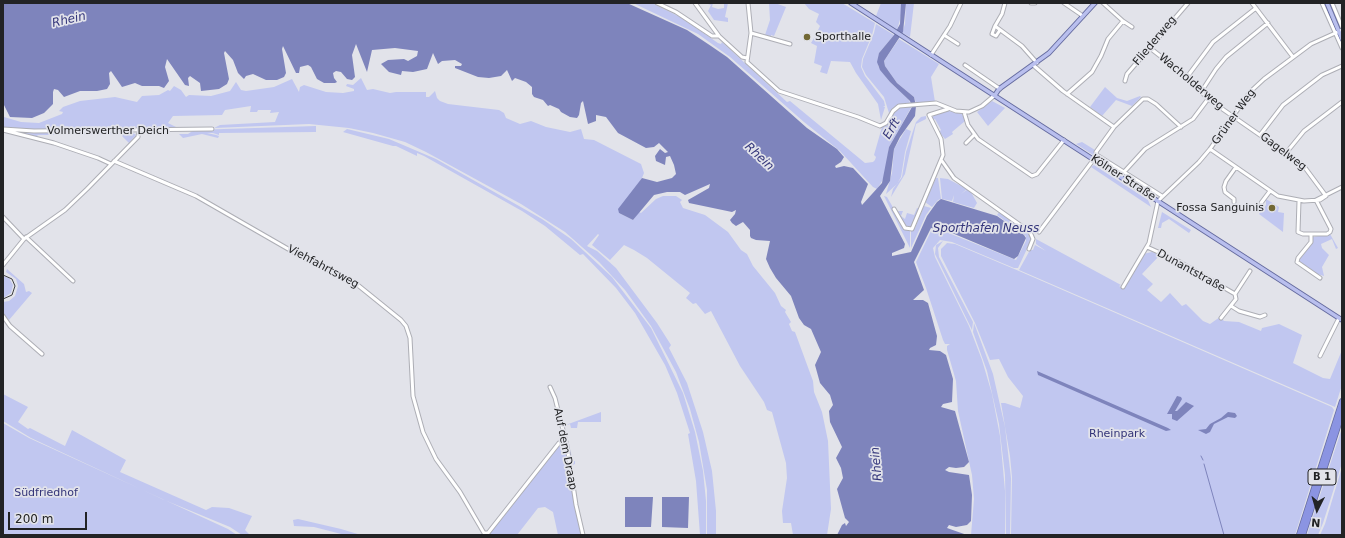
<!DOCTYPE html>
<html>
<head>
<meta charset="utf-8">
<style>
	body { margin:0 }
	#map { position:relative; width:1345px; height:538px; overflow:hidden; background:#e2e3ea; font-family:"DejaVu Sans",sans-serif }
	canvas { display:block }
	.frame { position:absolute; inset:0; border:4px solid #222325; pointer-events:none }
	.north { position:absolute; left:1297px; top:490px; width:40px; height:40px; -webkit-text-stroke:3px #e2e3ea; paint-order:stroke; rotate:185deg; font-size:11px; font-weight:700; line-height:16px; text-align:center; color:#222325 }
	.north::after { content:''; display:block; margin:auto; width:14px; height:18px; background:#222325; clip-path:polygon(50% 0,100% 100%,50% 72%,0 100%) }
	.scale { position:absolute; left:8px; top:512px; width:79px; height:18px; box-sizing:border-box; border:2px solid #222325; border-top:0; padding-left:5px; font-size:12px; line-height:14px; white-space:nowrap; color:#222325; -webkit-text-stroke:3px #e2e3ea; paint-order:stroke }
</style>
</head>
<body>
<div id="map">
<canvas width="1345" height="538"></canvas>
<div class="frame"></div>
<div class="north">N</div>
<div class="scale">200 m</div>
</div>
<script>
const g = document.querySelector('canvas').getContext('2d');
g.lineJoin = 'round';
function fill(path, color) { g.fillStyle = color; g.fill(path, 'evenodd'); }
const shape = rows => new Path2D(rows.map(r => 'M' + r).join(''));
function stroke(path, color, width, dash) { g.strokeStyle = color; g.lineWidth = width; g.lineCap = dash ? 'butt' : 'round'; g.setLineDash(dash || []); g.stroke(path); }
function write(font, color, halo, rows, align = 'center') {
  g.font = font + ' "DejaVu Sans",sans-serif'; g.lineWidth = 3.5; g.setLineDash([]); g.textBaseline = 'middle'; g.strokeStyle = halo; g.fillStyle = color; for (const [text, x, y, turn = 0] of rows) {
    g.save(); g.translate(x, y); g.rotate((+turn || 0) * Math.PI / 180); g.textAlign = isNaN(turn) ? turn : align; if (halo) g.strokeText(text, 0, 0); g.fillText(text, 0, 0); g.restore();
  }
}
fill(shape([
	[633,3,652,3,680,17,718,43,721,44,722,42,787,102,790,101,865,163,873,162,875,160,876,157,874,155,882,127,887,125,894,112,899,108,912,106,889,147,885,176,879,186,877,189,873,187,840,151,804,122,730,57,698,34],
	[705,3,713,3,712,7,718,9,724,8,724,4,719,3,728,3,725,17,728,18,728,22,714,20,708,11,711,5],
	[769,3,775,3,786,7,774,36,771,35,771,37,765,35,770,20],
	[804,3,842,3,875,23,872,35,862,59,861,67,865,76,884,101,885,106,883,106,885,107,881,120,878,104,856,73,850,62,831,61,827,74,820,72,822,66,814,63,817,46,811,43,816,35,815,32,817,32,820,26,816,22,819,14,809,9],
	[881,3,901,3,901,16,897,30,876,16],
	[906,3,914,3,910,37,902,33,905,24],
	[876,24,894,35,879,53,878,66,890,82,908,99,911,104,898,105,889,113,884,97,866,75,862,67,863,59,874,33],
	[899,39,939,64,931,77,935,102,916,103,914,97,897,83,885,66,884,61],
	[361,78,367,90,373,89,390,93,396,92,426,92,426,97,429,97,435,91,437,98,440,101,448,104,499,110,504,113,506,118,520,124,531,121,546,127,570,132,581,129,584,139,594,140,641,164,644,173,642,178,619,213,633,220,639,212,641,213,656,199,663,196,676,196,682,200,680,202,683,208,705,215,728,232,741,250,747,254,753,266,775,293,781,306,786,310,785,312,791,322,789,324,792,331,795,332,813,381,814,392,822,412,828,441,831,509,827,535,793,535,791,523,783,523,782,511,787,478,786,463,772,412,767,410,764,402,740,366,711,311,705,314,696,303,693,304,686,298,690,293,647,258,634,250,624,245,610,260,592,245,599,235,598,234,587,246,597,251,616,268,657,323,671,345,669,348,687,383,703,432,712,471,716,511,716,535,707,535,707,490,699,442,690,409,676,372,651,326,625,290,599,262,565,232,521,204,426,152,405,142,373,133,349,128,309,124,214,128,220,125,275,122,279,112,270,113,271,110,258,110,257,112,250,112,251,106,225,110,222,115,173,116,168,123,176,127,167,127,167,129,28,129,3,127,4,117,21,122,39,123,62,114,63,112,59,111,63,107,80,101,115,97,137,102,142,96,159,95,168,90,170,91,174,86,181,90,186,97,189,95,211,96,230,91,236,82,241,90,246,91,274,87,292,79,299,92,300,87,304,85,326,92,343,93,354,91,354,89,346,86,347,84,353,85],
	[1105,87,1117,98,1127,101,1140,96,1141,97,1132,106,1116,100,1102,116,1090,107],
	[992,101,1005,108,988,126,977,112],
	[949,111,962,114,965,121,952,132,953,134,945,139,939,132,941,130,935,119,933,120,932,118,934,115],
	[926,116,926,119,916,124,905,174,891,197,893,189,902,177,906,152,916,122,921,117],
	[316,126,316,132,219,133,219,135,213,133,207,133,216,135,219,136,218,138,202,134,183,138,179,134,188,134,194,130],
	[347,129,389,139,436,159,542,219,571,239,612,277,651,328,683,393,695,432,703,471,706,501,706,535,700,535,696,481,688,434,690,433,677,393,665,365,635,313,616,288,583,254,580,255,545,226,522,211,424,156,417,153,417,156,396,146,393,146,343,132],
	[906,129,911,131,905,152,901,177,897,184,886,194,892,173,894,149],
	[6,130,28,132,118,132,133,133,136,135,129,143,122,136,123,134,77,135,78,133,64,132,62,135,38,135,36,137],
	[1082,142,1095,150,1097,157,1157,195,1155,195,1076,144],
	[1094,165,1148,200,1151,207,1091,167],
	[936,178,938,178,941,199,938,200,932,207,925,202],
	[940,178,948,179,967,189,961,194,968,189,971,192,977,203,974,208,953,202,954,195,952,201,942,199],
	[884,196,887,197,906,230,910,231,910,248],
	[1266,199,1279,207,1278,212,1284,213,1283,232,1259,214,1266,205],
	[924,206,931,208,926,215,911,248,911,231,915,228],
	[917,208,921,209,913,228,907,228,898,211,903,211,901,216,905,219,907,213,914,215],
	[1000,211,1028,232,1032,238,1018,268,1014,268,952,242,940,240,933,248,935,257,969,326,982,360,992,394,1000,436,1005,491,1005,535,971,535,974,499,972,475,958,411,956,381,947,350,947,346,950,344,945,344,943,340,926,288,916,262,931,231,934,229,946,232,1016,260,1026,241,1026,236,997,215],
	[1162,212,1191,230,1189,233,1169,219,1162,223,1161,228,1158,228],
	[1330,234,1338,248,1336,249,1332,239,1321,244,1322,248,1329,255,1322,267,1324,276,1314,273,1300,263,1299,259,1311,243,1313,237],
	[1036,239,1121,285,1119,286,1124,289,1143,254,1152,252,1160,255,1142,274,1153,284,1147,290,1161,302,1170,293,1182,306,1186,304,1203,321,1210,324,1220,317,1224,321,1239,322,1261,331,1262,328,1279,324,1302,335,1293,363,1323,378,1330,379,1342,350,1342,385,1335,407,1019,270,1030,250,1033,250,1035,245,1046,251,1036,244],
	[943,241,938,248,939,257,973,322,972,330,935,254,936,245],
	[947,243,955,244,1019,271,1332,407,1334,410,1295,535,1011,535,1012,477,1010,456,1001,403,1005,403,1020,408,1023,396,1008,377,999,359,990,360,975,323,941,256,941,249],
	[7,269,24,284,26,292,29,291,32,293,9,320,3,313,3,302,9,301,15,296,18,286,16,279,6,272],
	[3,276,9,278,13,285,11,293,5,297,3,297],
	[974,323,993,374,1005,427,1011,478,1010,535,1006,535,1005,475,999,424,987,371,973,332],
	[3,394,28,407,18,422,28,429,30,428,65,446,72,430,126,460,120,472,206,510,212,507,229,508,252,516,245,530,250,535,242,535,230,527,162,499,31,438,3,421],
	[601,412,601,422,578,422,577,428,571,428,570,424,564,426,573,461,575,461,575,464,572,465,568,444,563,426],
	[3,423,29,438,228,529,237,535,3,535],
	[1342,428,1342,463,1323,523,1318,535,1307,535],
	[562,444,566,448,575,505,581,535,558,535,553,512,545,507,538,508,517,535,488,535,559,445],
	[1342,467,1342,535,1320,535,1325,524],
	[298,519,341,529,361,535,345,535,314,527,294,526,293,520]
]), '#c1c7f0');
fill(shape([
	[3,3,627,3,687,30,711,46,727,57,807,128,837,149,844,157,841,162,835,166,836,168,844,166,853,168,868,184,861,202,862,205,882,183,889,147,912,107,910,101,890,82,880,70,877,62,879,53,894,35,900,24,901,3,906,3,903,32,884,61,885,66,897,83,914,97,916,106,915,116,900,137,894,149,890,181,880,196,905,244,904,248,892,253,892,256,911,252,927,216,937,202,941,199,997,216,1024,235,1026,238,1018,256,1014,259,952,233,931,228,914,262,924,290,913,300,923,300,928,303,937,336,936,345,930,348,929,350,940,351,946,355,953,379,952,402,943,404,941,407,955,411,969,462,964,467,956,468,949,467,945,470,949,472,969,475,972,495,971,521,967,525,956,527,949,525,947,528,967,535,837,535,842,525,845,523,846,526,849,522,845,518,837,489,843,478,841,468,836,458,842,447,830,422,829,411,833,405,830,395,820,383,815,365,821,352,811,329,804,325,799,318,791,296,776,278,770,268,766,259,770,241,756,240,751,238,750,236,750,230,743,222,736,226,732,223,730,220,735,214,736,210,732,212,689,203,688,200,709,188,710,184,685,195,680,192,667,192,654,195,633,220,619,213,618,209,642,178,657,182,672,178,676,174,674,165,670,156,666,157,665,165,656,161,655,156,660,149,665,153,668,152,659,143,654,147,646,148,618,133,606,117,596,115,596,121,588,124,583,101,581,103,579,115,577,118,570,117,561,112,559,109,550,105,548,106,543,100,534,97,532,94,532,87,526,82,515,78,512,81,507,70,501,76,489,78,478,77,455,68,455,66,461,66,462,64,455,60,442,61,438,64,433,53,427,69,413,72,402,71,401,75,389,72,381,64,388,60,404,59,408,61,417,56,418,51,395,48,372,50,367,72,356,44,352,55,355,77,352,80,347,79,341,72,336,71,333,73,334,78,337,82,335,83,324,83,317,79,311,67,308,65,300,67,299,73,296,73,283,46,282,49,286,73,284,77,277,80,266,80,253,74,246,76,244,79,238,73,233,60,225,51,224,53,229,79,227,84,219,89,201,91,200,83,190,76,188,78,189,86,185,85,167,59,165,67,169,81,164,88,159,86,142,86,135,83,122,87,111,71,109,73,110,84,107,89,97,91,80,91,64,97,58,90,54,89,53,92,53,104,44,113,32,118,10,117,3,103],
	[1037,371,1168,428,1171,430,1166,431,1038,375],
	[1177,396,1181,397,1182,399,1175,411,1177,411,1186,402,1194,406,1177,421,1172,419,1172,414,1167,414],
	[1228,412,1235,413,1237,416,1235,418,1228,417,1214,424,1210,432,1206,434,1198,430,1206,429,1210,424,1221,418],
	[625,497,653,497,651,527,625,527],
	[662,497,689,497,688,528,662,527]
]), '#7e84bc');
stroke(shape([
	[1201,456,1203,460],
	[1204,464,1224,535]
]), '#7e84bc', 1);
const minor = shape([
	[657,3,676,12,712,36,719,36,742,57,747,58],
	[695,3,719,36],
	[748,3,751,33,747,62,779,91,858,117,880,126,886,123,893,111,899,106,936,103,956,111,969,112,982,106,995,95],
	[1005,3,1002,14,995,26,1022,46,1037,63],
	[1031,3,1035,3],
	[1064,3,1083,16],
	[1103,3,1123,21],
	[1252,3,1293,57],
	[1322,3,1342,48],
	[1332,3,1342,27],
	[995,26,992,34,996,36,1000,30],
	[751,33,790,44],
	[944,35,958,44],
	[1150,48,1187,77,1208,99,1303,165,1326,196],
	[931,55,950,26,961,3],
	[965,65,1000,89],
	[1033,65,1063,91,1114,127],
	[1187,77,1213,42,1256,8],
	[1125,81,1127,74,1188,3],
	[1201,92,1216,69,1226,57,1268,23],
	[1067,94,1092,72,1101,56,1108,39,1123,21,1132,27],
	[964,112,968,125,978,139,1032,176,1037,174,1064,140],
	[3,129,34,131,212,129],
	[3,130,54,143,98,158,111,164],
	[1260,135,1283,105,1322,75,1342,66],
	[966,143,974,135],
	[1210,149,1278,196,1304,201,1320,200,1326,196],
	[1286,153,1304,131,1342,102],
	[114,161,196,196,309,261,354,282,401,320,406,326,410,338,413,396,423,432,436,459,460,492,484,533,488,533,559,443,565,440],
	[942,161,954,178,1030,232,1033,239,1029,249],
	[1124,172,1145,149,1193,119,1208,99],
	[1162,196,1097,155,1096,152,1114,127,1143,99,1148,99,1156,104,1181,127],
	[1316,200,1342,187],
	[1299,201,1298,232,1303,234,1327,234,1330,232,1331,229,1316,200],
	[1234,202,1234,199,1225,192,1224,187,1226,181,1236,167],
	[1261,203,1270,191],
	[894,209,905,228,912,229,943,155,941,139,929,115,948,109],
	[3,217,24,239],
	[1039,232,1094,159],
	[1311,234,1311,242,1298,258,1297,262,1320,278],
	[26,237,73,281],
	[1147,247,1178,261,1235,294],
	[3,265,24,239,65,210,87,189,138,137,139,130],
	[1123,287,1149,243,1158,201,1199,162,1210,149,1250,92,1264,79,1311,44,1342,30],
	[1231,306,1239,311,1260,317,1265,315],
	[3,316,10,326,42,354],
	[1221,318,1236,299,1235,294,1250,271],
	[1320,356,1339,318],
	[550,387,555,398,567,446,576,505,583,535]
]);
const major = shape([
	[851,3,1342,320],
	[1327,3,1342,39],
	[995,95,999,89,1049,53,1095,3]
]);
const highway = shape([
	[1299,535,1342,401],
	[1303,535,1342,414]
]);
stroke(minor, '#adaeb5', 5);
stroke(major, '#666ca0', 5.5);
stroke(highway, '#666ca0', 6);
stroke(minor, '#fff', 3);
stroke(major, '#b9bfee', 3.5);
stroke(highway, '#8b94e2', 4.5);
stroke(shape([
	[3,275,12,279,15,286,12,295,3,299]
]), '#3f4043', 1);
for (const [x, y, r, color] of [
	[807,37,4,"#726835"],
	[1272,208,4,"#726835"]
]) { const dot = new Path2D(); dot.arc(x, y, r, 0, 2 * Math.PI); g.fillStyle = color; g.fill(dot); stroke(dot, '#e2e3ea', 1.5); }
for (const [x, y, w] of [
	[1322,477,28]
]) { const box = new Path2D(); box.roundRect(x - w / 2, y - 8, w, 16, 3); g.fillStyle = '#e2e3ea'; g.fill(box); stroke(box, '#222325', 1); }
write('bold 10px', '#222325', null, [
	["B 1",1322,477]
]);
write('11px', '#222325', '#e2e3ea', [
	["Sporthalle",815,37],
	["Fossa Sanguinis",1264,208,"right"]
], 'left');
write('11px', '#222325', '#e2e3ea', [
	["Fliederweg",1155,41,-50],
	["Wacholderweg",1191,82,40],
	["Grüner Weg",1234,117,-54],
	["Volmerswerther Deich",108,131],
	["Gagelweg",1283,152,37],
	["Kölner Straße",1123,178,33],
	["Viehfahrtsweg",323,267,28],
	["Dunantstraße",1191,271,29],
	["Auf dem Draap",565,449,79]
]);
write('11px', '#333478', '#e2e3ea', [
	["Rheinpark",1117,434],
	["Südfriedhof",46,493]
]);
write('italic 12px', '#34367b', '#e2e3ea', [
	["Rhein",69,20,-13],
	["Erft",892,129,-60],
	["Rhein",759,157,43],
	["Sporthafen Neuss",986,229],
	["Rhein",877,464,-95]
]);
</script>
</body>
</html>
